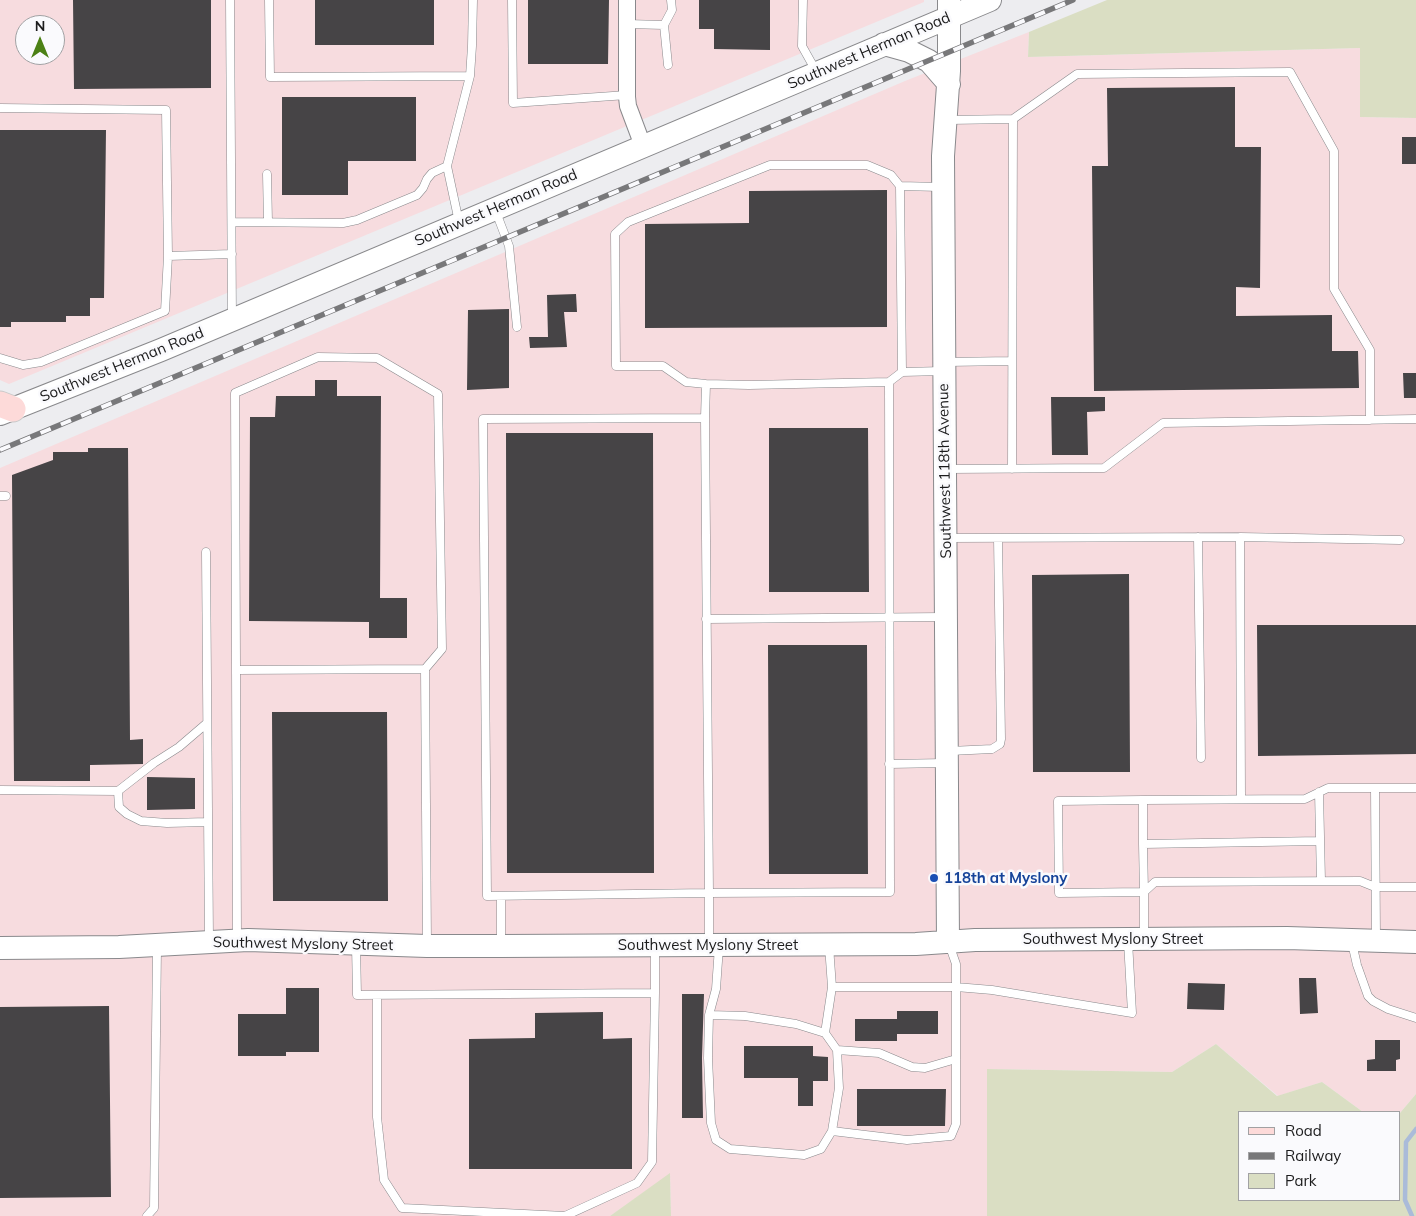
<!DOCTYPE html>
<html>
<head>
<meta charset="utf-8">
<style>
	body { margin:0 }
	#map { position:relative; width:1416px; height:1216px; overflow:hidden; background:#ededf0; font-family:Mulish,sans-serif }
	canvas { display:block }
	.legend { position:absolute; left:1238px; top:1111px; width:162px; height:90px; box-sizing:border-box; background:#fafafd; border:1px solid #a1a1a3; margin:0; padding:6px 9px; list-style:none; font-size:15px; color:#1c1c1d }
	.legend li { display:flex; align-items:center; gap:10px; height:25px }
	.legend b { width:25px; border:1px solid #a1a1a3 }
	.north { position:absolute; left:15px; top:15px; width:50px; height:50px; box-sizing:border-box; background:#fafafd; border:1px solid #a1a1a3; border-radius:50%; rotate:0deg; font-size:14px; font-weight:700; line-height:20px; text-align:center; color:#1c1c1d }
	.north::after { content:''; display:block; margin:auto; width:18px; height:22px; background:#4c8116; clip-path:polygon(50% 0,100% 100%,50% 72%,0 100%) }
</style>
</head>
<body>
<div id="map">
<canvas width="1416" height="1216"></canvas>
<ul class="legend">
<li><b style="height:6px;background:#fddad9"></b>Road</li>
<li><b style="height:6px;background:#78787a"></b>Railway</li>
<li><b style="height:14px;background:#dadec3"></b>Park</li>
</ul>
<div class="north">N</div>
</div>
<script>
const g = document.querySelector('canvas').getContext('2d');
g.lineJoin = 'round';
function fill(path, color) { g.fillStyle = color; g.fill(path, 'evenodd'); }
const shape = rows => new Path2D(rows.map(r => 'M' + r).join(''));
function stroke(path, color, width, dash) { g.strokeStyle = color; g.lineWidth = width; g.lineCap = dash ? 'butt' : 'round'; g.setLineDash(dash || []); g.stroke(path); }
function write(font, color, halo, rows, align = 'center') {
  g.font = font + ' Mulish,sans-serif'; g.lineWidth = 5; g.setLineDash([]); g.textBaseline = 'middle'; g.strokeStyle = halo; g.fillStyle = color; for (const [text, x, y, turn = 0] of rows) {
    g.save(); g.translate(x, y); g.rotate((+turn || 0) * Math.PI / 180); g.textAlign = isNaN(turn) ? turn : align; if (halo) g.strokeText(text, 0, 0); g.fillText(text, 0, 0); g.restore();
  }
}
fill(shape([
	[0,0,924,0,924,2,9,384,0,380],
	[25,25,55,25,55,55,25,55],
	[1029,32,1028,57,1360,48,1360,117,1416,118,1416,1094,1400,1113,1363,1112,1322,1082,1278,1096,1216,1044,1172,1072,987,1069,987,1216,671,1216,670,1174,610,1216,0,1216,0,468,905,81]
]), '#f7dcdf');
fill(shape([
	[1107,0,1416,0,1416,118,1360,117,1360,48,1028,57,1029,32],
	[1216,1044,1277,1096,1322,1082,1363,1112,1240,1112,1240,1200,1400,1200,1400,1113,1416,1094,1416,1216,987,1216,987,1069,1172,1072],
	[670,1173,671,1216,610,1216]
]), '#dadec3');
stroke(shape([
	[1412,1216,1405,1200,1406,1142,1416,1129]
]), '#aabbd9', 4.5);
fill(shape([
	[73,0,211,0,211,88,74,89],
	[315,0,434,0,434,45,315,45],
	[528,0,609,0,608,64,528,64],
	[699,0,770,0,770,50,714,49,714,29,699,29],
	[1235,87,1235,147,1261,147,1260,288,1236,287,1236,316,1332,315,1332,351,1358,351,1359,388,1094,391,1092,166,1108,166,1107,88],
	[282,97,416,97,416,161,348,161,348,195,282,195],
	[0,130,106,130,104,298,90,298,90,316,66,316,66,322,11,322,11,327,0,327],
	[1402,137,1416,137,1416,164,1402,164],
	[887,190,887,327,645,328,645,224,749,223,749,191],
	[576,294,577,312,564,312,567,347,530,348,529,337,548,337,547,295],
	[509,309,509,388,467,390,468,310],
	[1403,373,1416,373,1416,398,1404,398],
	[315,380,337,380,337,396,381,396,380,598,407,598,407,638,369,638,369,622,249,621,250,417,275,417,276,396,315,396],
	[1051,397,1105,397,1105,411,1087,412,1088,455,1052,455],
	[769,428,868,428,869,592,769,592],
	[506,433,653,433,654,873,507,873],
	[88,448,128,448,130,740,143,739,143,764,90,765,90,781,14,781,12,475,53,460,53,452,88,452],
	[1129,574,1130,772,1033,772,1032,575],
	[1257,625,1416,625,1416,754,1258,756],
	[768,645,867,645,868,874,769,874],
	[272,712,387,712,388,901,273,901],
	[147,777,195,778,195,809,147,810],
	[1299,978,1316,978,1318,1013,1300,1014],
	[1188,983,1225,984,1224,1010,1187,1009],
	[286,988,319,988,319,1052,286,1052,286,1056,238,1056,238,1014,286,1014],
	[682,994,704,994,702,1058,703,1118,682,1118],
	[109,1006,111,1197,0,1198,0,1007],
	[897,1011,938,1011,938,1034,897,1034,897,1041,855,1041,855,1019,897,1019],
	[603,1012,603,1039,632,1038,632,1169,469,1169,469,1039,535,1038,535,1013],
	[1375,1040,1400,1040,1400,1059,1396,1060,1396,1071,1367,1071,1367,1060,1375,1059],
	[744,1046,813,1046,813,1056,828,1057,828,1081,813,1081,813,1106,798,1106,798,1078,744,1078],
	[857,1089,946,1089,945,1126,857,1126]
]), '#464446');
const lane = shape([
	[230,0,232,318],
	[269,0,270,77,470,76],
	[512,0,513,103,627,95],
	[803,0,802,46,816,71],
	[627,24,664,25,672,10,671,0],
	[664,25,668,65],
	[0,108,166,110,168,256,232,254],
	[1013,119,1077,74,1290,72,1334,151,1334,289,1370,350,1370,420],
	[948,120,1013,119,1012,469],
	[267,174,268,222],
	[900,186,940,187],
	[496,212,509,246,517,327],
	[232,222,343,223,357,220,417,195,423,188,427,179,432,173,447,166],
	[459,222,447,166,470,76,472,46,473,0],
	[0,358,23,365,41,362,165,311,168,256],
	[946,362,1012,361],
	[889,382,902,372,943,371],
	[705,418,706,384],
	[947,469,1104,468,1163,423,1416,419],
	[0,496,6,496],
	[1198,537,1201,758],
	[1240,537,1400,540],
	[947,538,1240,537,1241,799],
	[206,552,209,940],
	[706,619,944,617],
	[236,670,425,669],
	[950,751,992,749,1000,744,1001,739,998,538],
	[889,764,945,763],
	[1375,788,1416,788],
	[0,790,118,791,119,807,127,814,141,821,167,823,208,822],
	[118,791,154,763,179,747,207,723],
	[1319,792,1321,881],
	[1143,800,1305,799,1328,788,1375,788,1376,939],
	[1143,844,1320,841],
	[501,896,501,944],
	[1144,937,1144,892,1143,844,1143,800,1058,801,1059,893,1144,892,1155,882,1360,881,1375,887,1416,887],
	[237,938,235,393,318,357,377,358,438,394,442,649,425,669,427,944],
	[709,942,709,893,705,418,483,419,487,896,709,893,890,892,889,382,749,385,706,384,686,382,663,366,616,366,615,234,628,222,770,165,867,165,891,175,900,186,902,372],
	[1352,943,1357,965,1368,996,1373,1001,1388,1009,1416,1018],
	[356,945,357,995,655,993,655,947],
	[719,947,716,989,709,1015,708,1058,711,1123,716,1140,730,1149,804,1155,821,1149,832,1131,839,1088,837,1050,825,1033,832,987,829,946],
	[832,987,956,987,992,990,1132,1013,1128,941],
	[377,995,377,1117,384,1180,402,1208,565,1216,637,1183,652,1162,655,993],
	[709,1015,745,1016,796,1024,825,1033],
	[837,1050,879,1053,912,1067,925,1068,956,1059],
	[832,1131,907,1140,951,1136,956,1124,956,964,949,944],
	[147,1216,154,1208,157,948]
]);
const street = shape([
	[627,0,627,97,628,106,643,146]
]);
const secondary = shape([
	[884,44,909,51,929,61,949,84],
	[0,414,161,350,990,0],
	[948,942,943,156,949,71,949,0],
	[0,948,119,947,248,940,427,946,501,946,916,944,975,940,1128,939,1287,938,1416,942]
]);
const primary = shape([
	[0,404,13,409]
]);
stroke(lane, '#89898c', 9);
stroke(street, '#89898c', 18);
stroke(secondary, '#89898c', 24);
stroke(primary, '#c9c9c9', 27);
stroke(lane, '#fff', 8);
stroke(street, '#fff', 16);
stroke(secondary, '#fff', 22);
stroke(primary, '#fddad9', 25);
const rail = shape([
	[0,450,1073,0]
]);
stroke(rail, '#78787a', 5.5);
stroke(rail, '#fafafd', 4, [11]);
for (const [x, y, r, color] of [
	[934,878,5,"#1a4fb4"]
]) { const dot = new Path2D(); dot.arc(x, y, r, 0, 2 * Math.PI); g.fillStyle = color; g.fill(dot); stroke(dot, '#fafafd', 2); }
write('15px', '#1c1c1d', '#fafafd', [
	["Southwest Herman Road",869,51,-23],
	["Southwest Herman Road",496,208,-23],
	["Southwest Herman Road",122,365,-22],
	["Southwest 118th Avenue",945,471,-91],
	["Southwest Myslony Street",1113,939],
	["Southwest Myslony Street",303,944,1],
	["Southwest Myslony Street",708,945]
]);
write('bold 15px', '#164399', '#fafafd', [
	["118th at Myslony",944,878]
], 'left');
</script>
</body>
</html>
